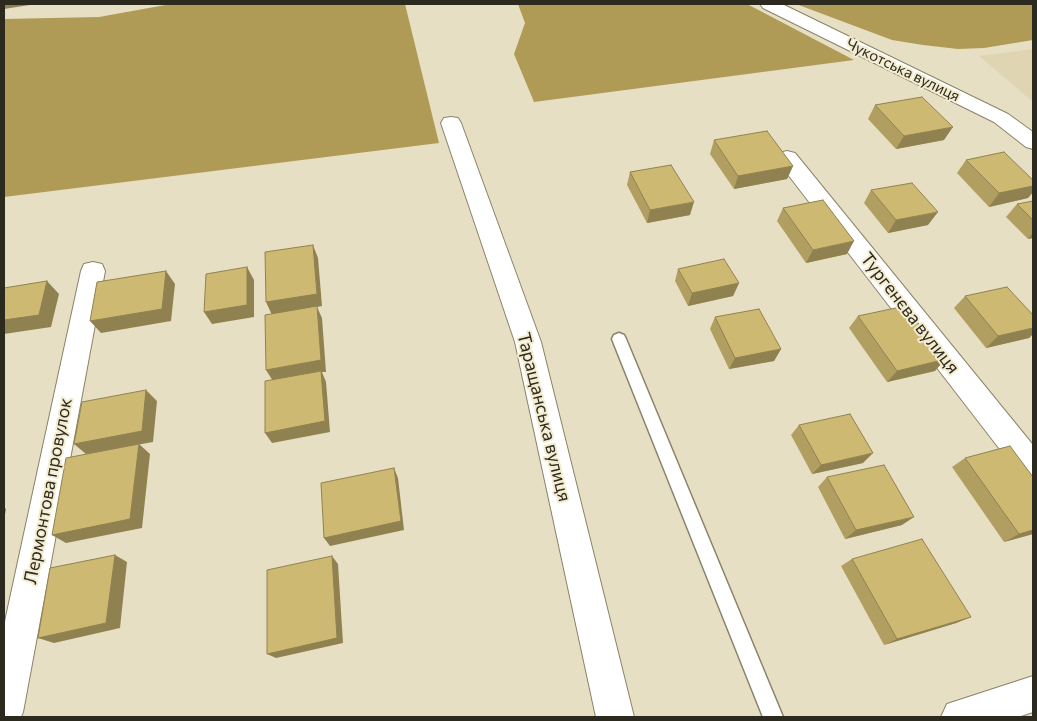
<!DOCTYPE html>
<html>
<head>
<meta charset="utf-8">
<style>
	body { margin:0 }
	#map { position:relative; width:1037px; height:721px; overflow:hidden; background:#e7dfc3; font-family:Commissioner,sans-serif }
	canvas { display:block }
	.frame { position:absolute; inset:0; border:5px solid #2c291f; pointer-events:none }
</style>
</head>
<body>
<div id="map">
<canvas width="1037" height="721"></canvas>
<div class="frame"></div>
</div>
<script>
const g = document.querySelector('canvas').getContext('2d');
g.lineJoin = 'round';
function fill(path, color) { g.fillStyle = color; g.fill(path, 'evenodd'); }
const shape = rows => new Path2D(rows.map(r => 'M' + r).join(''));
function stroke(path, color, width, dash) { g.strokeStyle = color; g.lineWidth = width; g.lineCap = dash ? 'butt' : 'round'; g.setLineDash(dash || []); g.stroke(path); }
function write(font, color, halo, rows, align = 'center') {
  g.font = font + ' Commissioner,sans-serif'; g.lineWidth = 4; g.setLineDash([]); g.textBaseline = 'middle'; g.strokeStyle = halo; g.fillStyle = color; for (const [text, x, y, turn = 0] of rows) {
    g.save(); g.translate(x, y); g.rotate((+turn || 0) * Math.PI / 180); g.textAlign = isNaN(turn) ? turn : align; if (halo) g.strokeText(text, 0, 0); g.fillText(text, 0, 0); g.restore();
  }
}
fill(shape([
	[1033,49,1033,102,979,56]
]), '#dfd5b2');
fill(shape([
	[171,4,405,4,439,143,4,197,4,19,99,17],
	[518,4,747,4,854,60,534,102,514,54,525,23],
	[796,4,1033,4,1033,40,984,48,958,49,923,45,892,40]
]), '#af9b55');
const service = shape([
	[619,333,624,335,626,339,783,717,763,717,612,339,614,335,619,333]
]);
const minor = shape([
	[760,4,782,4,1008,114,1033,132,1033,149,1026,147,994,122,763,8,760,4],
	[451,117,458,118,461,123,541,342,634,717,596,717,515,342,441,123,444,118,451,117],
	[787,151,795,153,1033,445,1033,482,1022,478,779,163,776,158,779,153,787,151],
	[93,262,102,264,105,271,23,712,21,717,4,717,4,626,81,271,84,264,93,262],
	[1033,676,1033,712,1018,717,941,717,947,704,1033,676]
]);
stroke(service, '#8a836a', 3);
stroke(minor, '#8a836a', 2);
fill(service, '#fff');
fill(minor, '#fff');
fill(shape([
	[875,105,944,140,896,149,868,119],
	[714,140,793,166,787,179,734,189,710,154],
	[966,160,1033,180,1033,192,1028,198,989,207,957,173],
	[630,172,690,215,647,223,627,185],
	[871,190,928,225,888,233,864,203],
	[1033,201,1033,238,1028,239,1006,217,1017,204],
	[783,208,847,254,806,263,777,221],
	[678,269,739,283,733,296,688,306,675,281],
	[965,296,1033,315,1033,334,1029,338,986,348,954,308],
	[858,316,935,371,887,382,849,328],
	[715,317,781,349,774,361,729,369,710,329],
	[799,425,863,463,812,474,791,435],
	[965,458,1033,477,1033,534,1004,542,952,467],
	[827,477,902,525,845,539,818,487],
	[852,559,971,617,956,623,884,645,841,566]
]), '#b19f62');
fill(shape([
	[4,4,36,4,4,9],
	[953,127,944,140,896,149,904,136],
	[793,166,787,179,734,189,738,176],
	[1033,186,1033,192,1028,198,989,207,999,193],
	[694,202,690,215,647,223,650,210],
	[938,212,928,225,888,233,896,220],
	[1033,233,1033,238,1028,239],
	[854,241,847,254,806,263,813,250],
	[313,245,318,258,322,306,317,307,322,318,326,372,322,372,326,382,330,432,272,443,265,433,273,381,266,370,272,315,266,302],
	[247,267,254,280,254,317,212,324,204,312],
	[166,271,175,284,171,321,101,333,90,321],
	[47,281,59,294,51,327,4,334,4,320],
	[739,283,733,296,688,306,692,293],
	[1033,328,1033,334,1029,338,986,348,998,336],
	[781,349,774,361,729,369,735,358],
	[946,359,935,371,887,382,897,371],
	[146,390,157,401,153,442,86,454,74,444],
	[139,444,150,454,142,528,66,543,52,535],
	[873,453,863,463,812,474,821,465],
	[394,468,398,478,404,530,330,546,324,538],
	[4,507,6,509,4,520],
	[914,517,902,525,845,539,856,530],
	[1033,530,1033,534,1004,542,1019,534],
	[115,555,127,562,120,628,54,643,38,638],
	[332,556,338,564,343,643,276,658,267,654],
	[971,617,956,623,884,645,897,639]
]), '#908250');
const building = shape([
	[922,97,953,127,904,136,875,105,922,97],
	[767,131,793,166,738,176,714,140,767,131],
	[1004,152,1033,180,1033,186,999,193,966,160,1004,152],
	[671,165,694,202,650,210,630,172,671,165],
	[912,183,938,212,896,220,871,190,912,183],
	[823,200,854,241,813,250,783,208,823,200],
	[1033,201,1033,220,1017,204,1033,201],
	[313,245,317,294,266,302,265,252,313,245],
	[724,259,739,283,692,293,678,269,724,259],
	[247,267,247,305,204,312,206,274,247,267],
	[166,271,162,309,90,321,97,282,166,271],
	[47,281,39,315,4,320,4,288,47,281],
	[1007,287,1033,315,1033,328,998,336,965,296,1007,287],
	[317,306,321,360,266,370,265,315,317,306],
	[905,306,946,359,897,371,858,316,905,306],
	[759,309,781,349,735,358,715,317,759,309],
	[321,371,325,421,265,433,265,381,321,371],
	[146,390,142,431,74,444,82,402,146,390],
	[850,414,873,453,821,465,799,425,850,414],
	[139,444,130,519,52,535,66,458,139,444],
	[1010,446,1033,477,1033,530,1019,534,965,458,1010,446],
	[884,465,914,517,856,530,827,477,884,465],
	[394,468,401,521,324,538,321,483,394,468],
	[922,539,971,617,897,639,852,559,922,539],
	[115,555,106,623,38,638,50,568,115,555],
	[332,556,337,638,267,654,267,570,332,556]
]);
fill(building, '#ceb972');
stroke(building, '#908250', 1);
write('15px', '#2c291f', '#f4ecd0', [
	["Чукотська вулиця",903,70,26]
]);
write('18px', '#2c291f', '#f4ecd0', [
	["Тургенєва вулиця",910,313,52],
	["Таращанська вулиця",544,417,76],
	["Лермонтова провулок",48,491,-79]
]);
</script>
</body>
</html>
